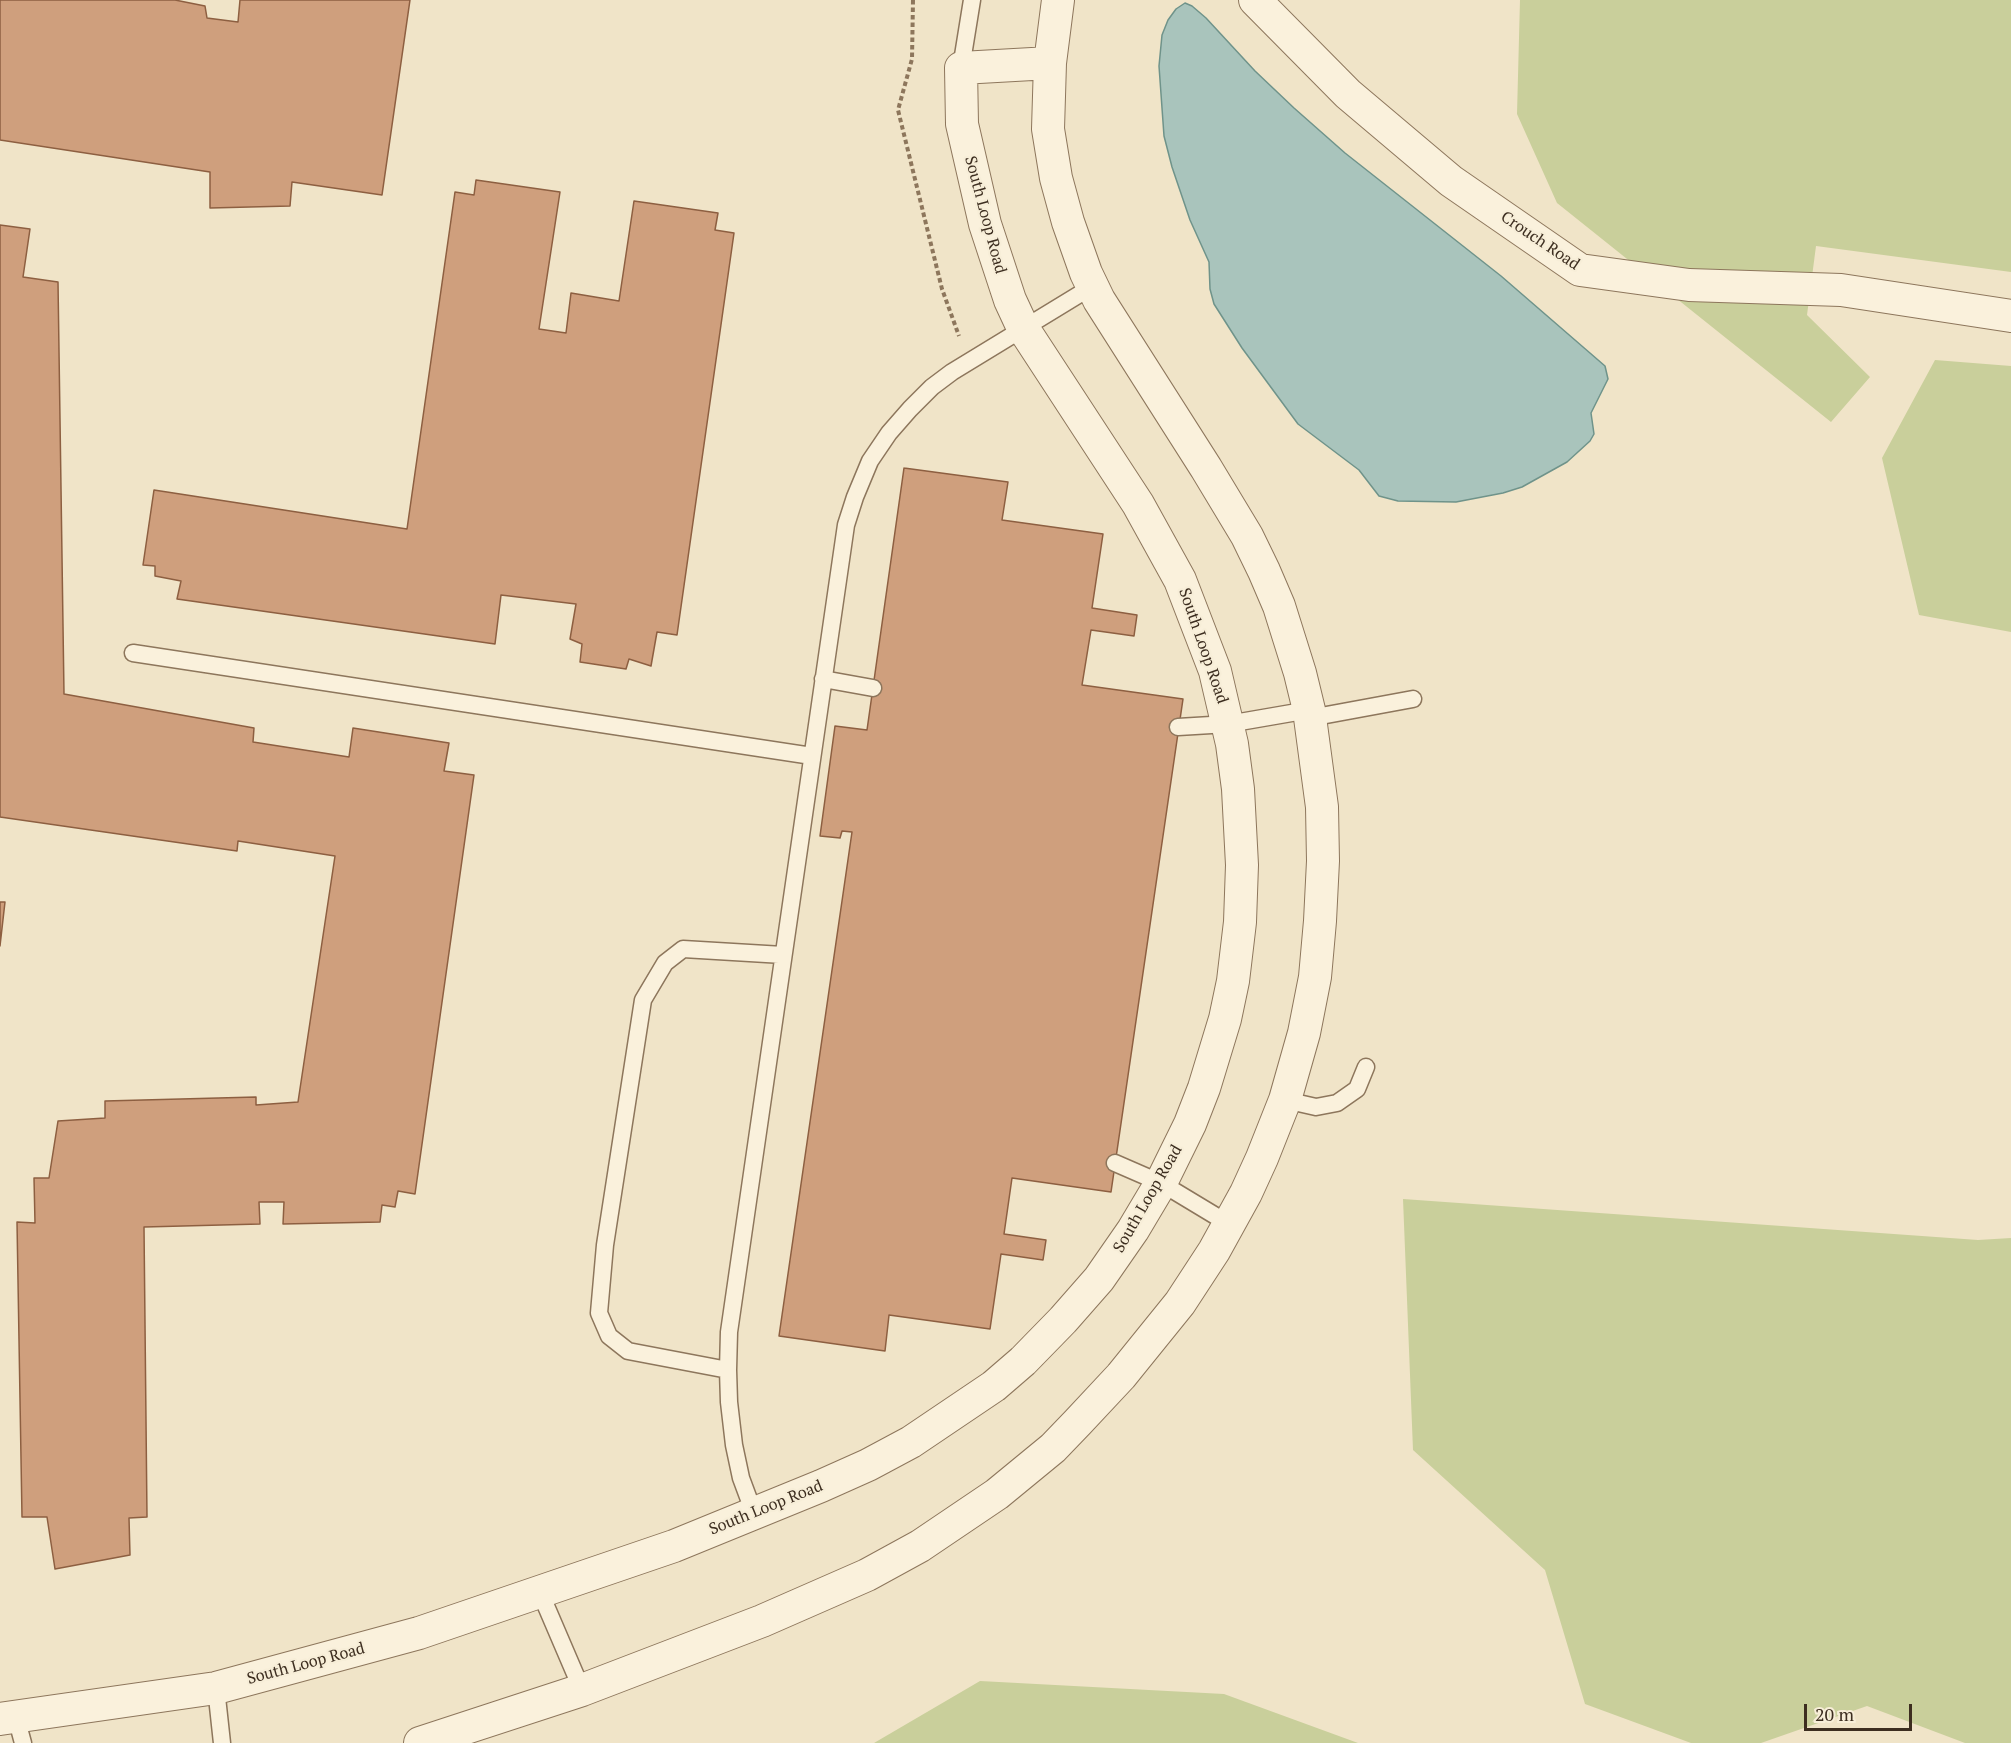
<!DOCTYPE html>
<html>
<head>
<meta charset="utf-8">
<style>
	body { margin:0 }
	#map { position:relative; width:2011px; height:1743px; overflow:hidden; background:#f0e4c8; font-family:"PT Serif",serif }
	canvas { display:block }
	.scale { position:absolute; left:1804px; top:1704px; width:108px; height:27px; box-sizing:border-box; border:3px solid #3d2e20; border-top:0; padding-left:8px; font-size:18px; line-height:21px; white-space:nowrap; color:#3d2e20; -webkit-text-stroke:4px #f7eed8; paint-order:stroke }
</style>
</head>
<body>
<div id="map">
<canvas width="2011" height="1743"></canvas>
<div class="scale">20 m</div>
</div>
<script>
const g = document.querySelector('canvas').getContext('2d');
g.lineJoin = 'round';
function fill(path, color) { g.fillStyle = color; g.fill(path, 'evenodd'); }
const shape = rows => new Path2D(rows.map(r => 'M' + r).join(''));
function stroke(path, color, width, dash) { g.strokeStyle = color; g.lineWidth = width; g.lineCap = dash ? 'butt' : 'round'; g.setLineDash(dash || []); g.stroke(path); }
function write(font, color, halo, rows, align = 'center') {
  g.font = font + ' "PT Serif",serif'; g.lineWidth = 4.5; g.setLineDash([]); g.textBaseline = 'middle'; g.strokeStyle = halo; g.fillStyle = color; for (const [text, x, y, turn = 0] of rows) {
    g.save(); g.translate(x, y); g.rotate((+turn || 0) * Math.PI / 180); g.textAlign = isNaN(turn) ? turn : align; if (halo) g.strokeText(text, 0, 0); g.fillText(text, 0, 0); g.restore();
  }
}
fill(shape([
	[1520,0,2011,0,2011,272,1816,246,1807,315,1870,377,1831,422,1557,203,1517,114],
	[1935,360,2011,366,2011,632,1919,615,1882,458],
	[1403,1199,1978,1240,2011,1238,2011,1743,1965,1743,1867,1706,1761,1743,1691,1743,1585,1704,1545,1570,1413,1450],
	[980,1681,1224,1694,1358,1743,874,1743]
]), '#c9cf9b');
const water = shape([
	[1185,3,1192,6,1206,18,1255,71,1294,108,1345,153,1501,276,1605,366,1608,379,1591,413,1594,434,1590,441,1567,462,1522,487,1503,493,1456,502,1398,501,1379,496,1359,470,1298,424,1242,348,1214,304,1210,289,1209,262,1190,220,1172,167,1164,136,1159,66,1162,35,1168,20,1176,9,1185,3]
]);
fill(water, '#a9c4bc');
stroke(water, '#6f938a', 1.5);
const building = shape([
	[0,0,175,0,205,6,207,18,238,22,240,0,410,0,382,195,292,182,290,206,210,208,210,172,0,140,0,0],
	[476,180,560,192,539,329,566,333,571,293,619,301,634,201,718,213,715,230,734,233,677,635,657,632,651,666,629,659,626,669,580,662,582,644,570,639,576,604,501,595,495,644,177,599,181,581,155,576,155,566,143,565,154,490,407,529,455,192,474,195,476,180],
	[0,225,30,229,23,277,58,282,64,694,254,728,253,742,349,757,353,728,449,743,444,771,474,775,415,1194,398,1191,395,1207,382,1205,380,1222,283,1224,284,1202,259,1202,260,1224,144,1227,147,1517,129,1518,130,1555,55,1569,47,1517,22,1517,17,1222,35,1223,34,1178,49,1178,58,1121,105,1118,105,1101,256,1097,256,1105,298,1102,335,856,238,841,237,851,0,817,0,225],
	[904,468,1008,482,1002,520,1103,534,1092,608,1137,615,1134,636,1091,630,1082,685,1183,699,1111,1192,1012,1178,1004,1234,1046,1240,1043,1260,1001,1254,990,1329,889,1315,885,1351,779,1336,852,832,842,831,840,838,820,836,835,726,867,730,904,468],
	[0,902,5,902,0,946,0,902]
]);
fill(building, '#cf9f7d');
stroke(building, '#8d5f41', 1.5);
const lane = shape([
	[961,68,972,0],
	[133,653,812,756],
	[823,679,873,688],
	[1310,718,1413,699],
	[1178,727,1228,724,1309,710],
	[1285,1100,1316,1107,1337,1103,1357,1089,1366,1067],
	[1115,1163,1161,1183,1229,1224],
	[728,1370,628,1351,609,1336,599,1313,605,1245,643,1000,665,963,683,949,783,955],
	[754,1513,741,1478,734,1445,729,1402,728,1370,729,1332,846,525,855,497,870,461,889,433,910,409,932,387,952,372,1093,286],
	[540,1592,582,1690],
	[216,1688,222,1743],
	[16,1717,23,1743]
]);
const street = shape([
	[1255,0,1348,94,1451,181,1580,270,1689,285,1841,290,2011,316],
	[0,1719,216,1688,419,1633,674,1546,821,1486,868,1465,911,1442,994,1386,1023,1361,1063,1320,1099,1279,1133,1230,1161,1183,1190,1124,1204,1088,1225,1019,1233,981,1240,922,1242,865,1238,789,1232,744,1215,671,1180,580,1138,504,1023,328,1010,300,985,224,962,124,961,68,1050,63],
	[420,1743,582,1690,762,1621,867,1575,920,1546,997,1494,1053,1448,1078,1422,1121,1376,1180,1303,1214,1251,1246,1193,1262,1158,1285,1100,1304,1033,1315,977,1320,921,1323,861,1322,807,1309,710,1300,673,1279,606,1264,571,1247,536,1206,468,1099,300,1086,273,1068,222,1056,178,1048,129,1050,63,1058,0]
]);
stroke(lane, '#8d765c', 19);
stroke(street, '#8d765c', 34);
stroke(shape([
	[913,0,912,59,898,110,942,289,959,336]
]), '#8d765c', 4, [4.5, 3]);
stroke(lane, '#faf1dc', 16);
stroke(street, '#faf1dc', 32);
write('16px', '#3d2e20', '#f7eed8', [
	["South Loop Road",985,215,75],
	["Crouch Road",1540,241,34],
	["South Loop Road",1203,646,71],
	["South Loop Road",1148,1199,-60],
	["South Loop Road",766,1508,-22],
	["South Loop Road",306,1664,-15]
]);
</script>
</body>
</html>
